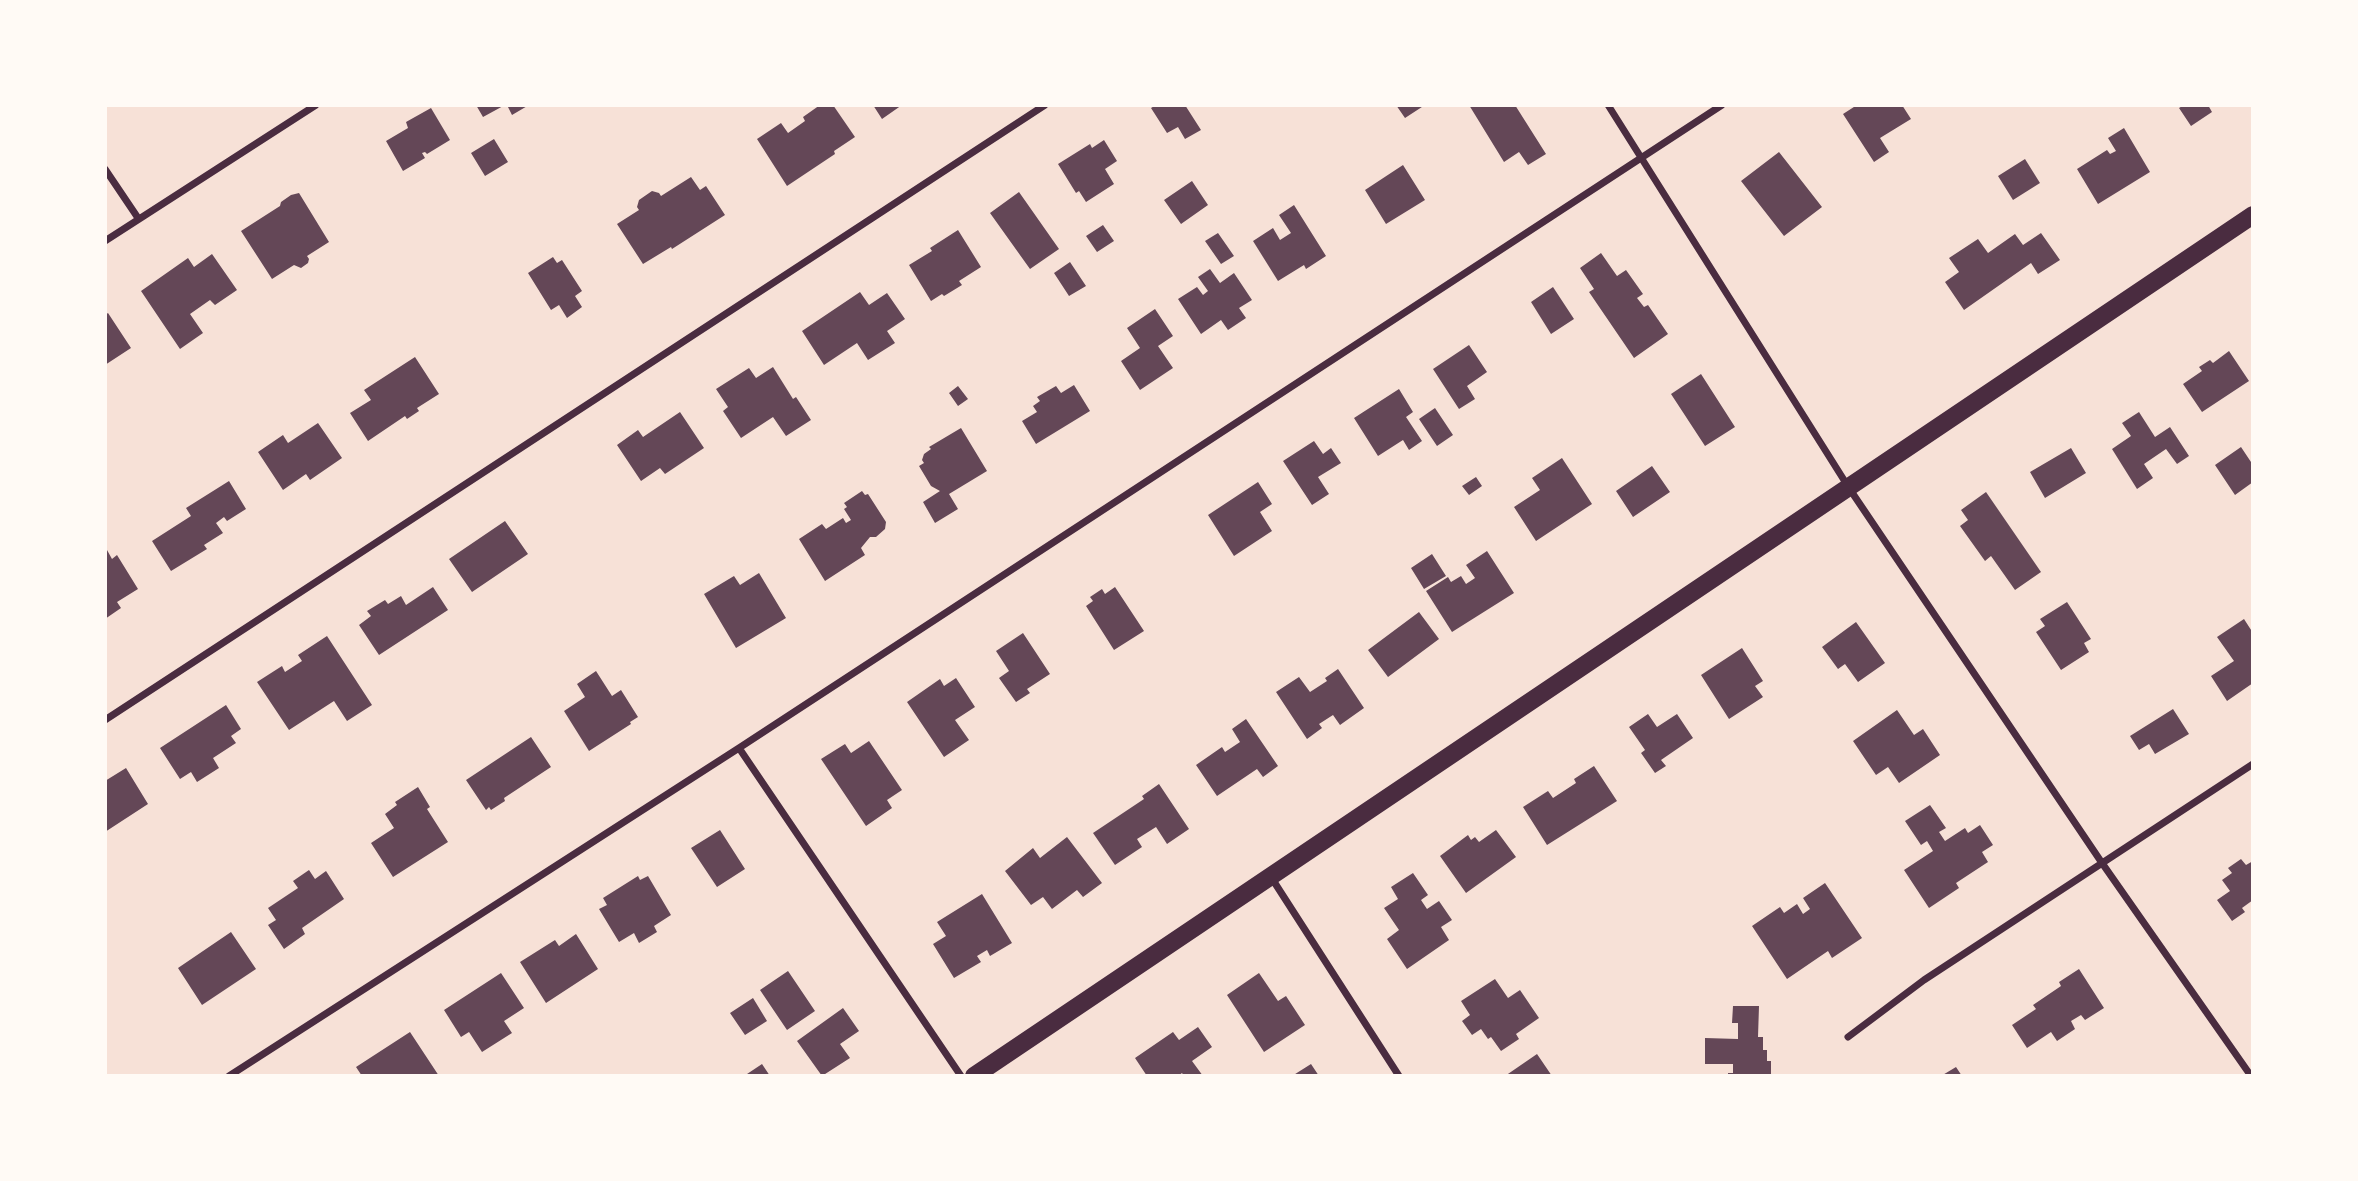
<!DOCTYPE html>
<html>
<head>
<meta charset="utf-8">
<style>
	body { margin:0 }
	#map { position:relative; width:2358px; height:1181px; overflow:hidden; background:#f7e1d7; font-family:Jost,sans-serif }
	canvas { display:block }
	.frame { position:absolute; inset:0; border:107px solid #fffaf5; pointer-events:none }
</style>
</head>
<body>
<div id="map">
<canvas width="2358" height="1181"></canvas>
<div class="frame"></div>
</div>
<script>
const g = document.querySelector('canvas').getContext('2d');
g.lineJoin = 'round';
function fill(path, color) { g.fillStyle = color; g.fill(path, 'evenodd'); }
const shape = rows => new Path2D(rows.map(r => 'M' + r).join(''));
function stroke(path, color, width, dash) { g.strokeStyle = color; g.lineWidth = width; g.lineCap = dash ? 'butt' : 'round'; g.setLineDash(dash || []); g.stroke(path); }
fill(shape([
	[476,105,505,105,483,117],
	[507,105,529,105,512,115],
	[820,105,833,105,855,137,834,151,835,154,787,186,757,139,781,123,788,133,805,121,803,117],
	[873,105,902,105,882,119],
	[1156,105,1185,105,1201,130,1185,139,1178,127,1167,133,1151,108],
	[1396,105,1425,105,1405,118],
	[1469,105,1515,105,1546,154,1528,165,1519,152,1504,162],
	[1857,105,1902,105,1911,119,1880,138,1889,152,1874,162,1843,114],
	[2184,105,2208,105,2212,112,2191,126,2179,108],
	[431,108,450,140,427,154,425,152,422,153,425,158,403,171,386,141,408,128,406,122],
	[2124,128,2150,172,2098,204,2077,169,2107,150,2110,154,2116,151,2108,138],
	[494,139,508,162,485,176,471,153],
	[1104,140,1117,161,1105,169,1114,184,1086,202,1079,191,1076,193,1058,164,1090,144,1092,148],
	[1779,152,1822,207,1784,236,1741,181],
	[2025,159,2040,183,2013,200,1998,176],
	[1403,165,1425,200,1386,224,1365,190],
	[691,177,700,190,706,186,725,215,672,249,671,247,643,264,617,224,639,210,637,207,639,200,652,191,659,193,661,196],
	[1192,181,1208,205,1181,224,1164,200],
	[1019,192,1059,249,1030,269,990,213],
	[299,193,329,242,307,256,309,259,308,263,301,268,294,265,272,279,241,231,280,206,281,202,291,195],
	[1294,205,1326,256,1306,269,1304,265,1278,281,1253,241,1273,228,1280,240,1291,233,1279,215],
	[1103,225,1114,241,1097,252,1086,236],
	[958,230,981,267,959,281,962,285,944,296,942,294,931,301,909,265,932,251,930,248],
	[1218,233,1234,256,1221,264,1205,241],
	[2041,233,2060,260,2038,274,2031,263,1964,310,1945,282,1959,272,1949,258,1978,239,1988,253,2015,234,2023,245],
	[1601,253,1617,276,1626,270,1643,294,1637,298,1644,307,1648,305,1668,334,1634,358,1589,292,1594,289,1580,268],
	[212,254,237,290,215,305,210,300,190,314,203,333,180,349,141,291,188,258,194,267],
	[553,257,557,263,562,260,582,291,575,296,582,307,567,318,559,305,551,310,528,273],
	[1070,262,1086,286,1069,296,1054,273],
	[1210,269,1220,283,1234,273,1252,300,1239,308,1246,318,1228,330,1221,320,1201,334,1178,299,1197,287,1203,295,1208,291,1198,277],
	[1553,287,1574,319,1551,334,1531,302],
	[860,292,869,305,887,293,905,319,887,331,895,343,868,360,857,343,824,365,802,331],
	[1155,309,1173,336,1158,346,1173,368,1140,390,1121,361,1140,348,1127,328],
	[108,313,131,348,105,365,105,315],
	[1469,345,1487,372,1467,386,1475,399,1459,409,1433,369],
	[2229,351,2249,381,2202,412,2183,384,2202,371,2199,367,2210,360,2213,363],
	[415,357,439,394,417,408,419,411,407,419,405,416,368,441,350,413,371,400,364,390],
	[773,367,793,399,796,397,811,420,786,436,773,417,741,438,723,411,728,407,716,389,749,368,756,378],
	[1701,374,1735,427,1705,446,1671,394],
	[1074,385,1090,411,1036,444,1022,421,1037,412,1033,406,1040,401,1037,397,1056,386,1061,393],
	[958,386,968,399,958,406,949,393],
	[1399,389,1413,412,1406,417,1422,441,1409,450,1403,440,1378,456,1354,418],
	[1435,408,1453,435,1437,446,1419,419],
	[680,412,704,448,665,474,660,468,641,481,617,445,638,430,643,437],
	[2139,412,2155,437,2170,427,2189,456,2177,464,2166,449,2144,464,2153,478,2137,489,2112,449,2131,436,2122,423],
	[318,423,342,458,310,480,306,474,283,490,258,452,283,435,288,443],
	[961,428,987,471,949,494,958,509,935,523,923,502,940,491,931,486,919,466,924,463,922,460,924,454,931,449,929,447],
	[1314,441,1323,454,1331,448,1341,463,1318,477,1329,494,1312,505,1283,461],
	[2241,447,2253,465,2253,482,2235,495,2215,465],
	[2071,448,2086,473,2045,498,2030,472],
	[1562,458,1592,504,1536,541,1514,507,1540,490,1532,478],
	[1652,466,1670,492,1633,517,1616,491],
	[1476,477,1482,486,1469,495,1462,486],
	[229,481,246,509,227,521,224,517,216,523,223,533,204,545,207,549,171,571,152,541,191,516,186,508],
	[1258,482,1272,504,1260,512,1272,531,1234,556,1208,515],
	[862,491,865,495,868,494,886,522,885,529,876,537,870,537,861,548,865,555,825,581,799,539,822,524,826,529,843,518,846,523,851,520,844,509,847,507,844,503],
	[1986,492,2041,572,2015,590,1991,556,1985,561,1960,526,1968,520,1961,510],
	[505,521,528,554,472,592,449,559],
	[107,550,112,559,117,555,138,589,117,602,121,608,105,619,105,552],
	[1487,551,1514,593,1452,632,1426,591,1448,577,1451,582,1461,576,1466,584,1475,578,1466,565],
	[1432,554,1446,576,1424,589,1411,568],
	[759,573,786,618,736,648,704,594,734,576,740,585],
	[433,587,448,610,379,655,359,625,371,616,367,611,385,600,388,604,401,596,406,605],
	[1115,587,1144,631,1114,650,1086,606,1093,601,1090,597,1102,589,1105,594],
	[2067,602,2091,639,2084,643,2089,652,2061,670,2036,632,2045,626,2040,619],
	[1419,612,1439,639,1388,677,1368,650],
	[2244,619,2253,633,2253,683,2227,701,2211,676,2234,661,2217,637],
	[1856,622,1885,663,1858,682,1845,664,1838,669,1822,647],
	[1023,633,1050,674,1027,689,1030,693,1016,702,999,678,1009,671,996,651],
	[327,636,372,705,347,721,334,701,289,730,257,682,282,666,285,672,302,661,298,655],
	[1742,648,1763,681,1755,686,1763,697,1729,719,1701,675],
	[1338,669,1364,708,1340,725,1333,715,1319,724,1322,728,1307,739,1276,692,1299,677,1310,692,1327,681,1325,678],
	[596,671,612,696,621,690,638,717,630,722,631,724,589,751,564,711,585,697,577,684],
	[956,678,975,707,955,720,969,740,944,757,907,702,940,679,944,686],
	[226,705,241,729,231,736,236,743,213,758,219,768,197,782,191,772,180,779,160,748],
	[2173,709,2189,734,2155,754,2149,744,2139,750,2130,736],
	[1897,710,1914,735,1923,729,1940,755,1899,783,1888,767,1876,775,1853,741],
	[1648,714,1657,727,1677,714,1693,738,1661,760,1666,766,1655,773,1641,753,1645,750,1629,727],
	[1246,719,1278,766,1263,777,1257,769,1217,796,1196,765,1222,747,1225,752,1240,742,1232,729],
	[531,737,551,767,504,798,505,801,491,810,489,807,486,810,466,780],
	[869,741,902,790,887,800,892,808,866,826,821,759,845,744,851,753],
	[1594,766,1617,801,1547,845,1523,807,1548,791,1553,798,1576,783,1574,779],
	[126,768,148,804,105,832,105,781],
	[1159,784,1189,829,1167,844,1156,827,1137,839,1142,847,1115,865,1093,833,1144,799,1142,796],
	[418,787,430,807,427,809,448,842,393,877,371,843,394,828,385,814,397,805,395,802],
	[1930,805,1946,828,1939,832,1945,841,1965,828,1968,833,1980,825,1993,845,1982,852,1988,862,1956,883,1959,888,1929,908,1904,870,1933,851,1927,841,1921,845,1905,821],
	[720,830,745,869,717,887,691,848],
	[1496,830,1516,857,1466,893,1440,856,1468,835,1471,840,1475,837,1479,842],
	[1067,837,1102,883,1083,897,1077,890,1052,909,1043,897,1031,905,1005,871,1033,848,1040,858],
	[2241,859,2246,865,2253,861,2253,900,2242,908,2245,912,2232,921,2217,900,2230,891,2222,880,2232,873,2228,868],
	[309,870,315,879,326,871,344,899,302,928,305,934,284,949,268,925,276,920,268,908,298,888,293,881],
	[1413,873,1428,895,1421,900,1427,909,1439,901,1452,920,1441,927,1449,940,1407,969,1387,939,1399,930,1384,908,1398,899,1391,887],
	[638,876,640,880,648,876,671,915,654,926,657,932,639,943,634,933,619,942,599,909,607,905,603,898],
	[1825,883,1862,938,1832,958,1828,951,1787,979,1752,926,1780,907,1784,913,1797,904,1803,914,1810,909,1803,898],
	[982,894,1012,943,990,956,987,950,977,956,981,962,954,978,933,944,946,936,937,922],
	[231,932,256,969,202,1005,178,968],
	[576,934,598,969,546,1003,520,962,555,940,559,946],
	[2079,969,2104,1008,2085,1020,2081,1015,2071,1021,2075,1029,2057,1041,2051,1032,2027,1048,2012,1025,2036,1009,2033,1005,2061,986,2059,982],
	[788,971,815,1011,787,1030,760,990],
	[501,973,524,1008,504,1021,512,1033,482,1052,469,1032,461,1037,444,1010],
	[1259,973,1278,1001,1286,996,1305,1025,1264,1052,1227,995],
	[1495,979,1508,998,1520,990,1539,1018,1516,1034,1519,1039,1501,1051,1491,1037,1488,1039,1481,1029,1472,1035,1462,1021,1470,1015,1461,1001],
	[753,998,767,1021,745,1035,730,1013],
	[1733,1006,1759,1006,1758,1037,1763,1037,1763,1050,1767,1050,1767,1061,1771,1061,1771,1076,1728,1076,1728,1073,1733,1073,1733,1064,1705,1064,1705,1038,1738,1039,1738,1023,1732,1023],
	[843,1008,859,1031,840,1044,850,1058,822,1076,797,1041],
	[1198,1027,1212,1047,1192,1061,1203,1076,1184,1076,1182,1073,1178,1076,1147,1076,1135,1058,1173,1032,1179,1040],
	[410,1032,439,1076,362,1076,356,1067],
	[1537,1054,1552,1076,1505,1076],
	[762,1064,770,1076,744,1076],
	[1311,1064,1319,1076,1292,1076],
	[1956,1067,1962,1076,1941,1076]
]), '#644757');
stroke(shape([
	[1608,105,1849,488,2102,863,2251,1076],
	[105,169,138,218],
	[105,241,316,105],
	[105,720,1045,105],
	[739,748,961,1076],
	[1271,877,1399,1076],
	[1848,1037,1924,980,2253,764],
	[229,1076,739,748,1722,105]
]), '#4a2c40', 7);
stroke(shape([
	[974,1076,2253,215]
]), '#4a2c40', 18);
</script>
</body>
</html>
